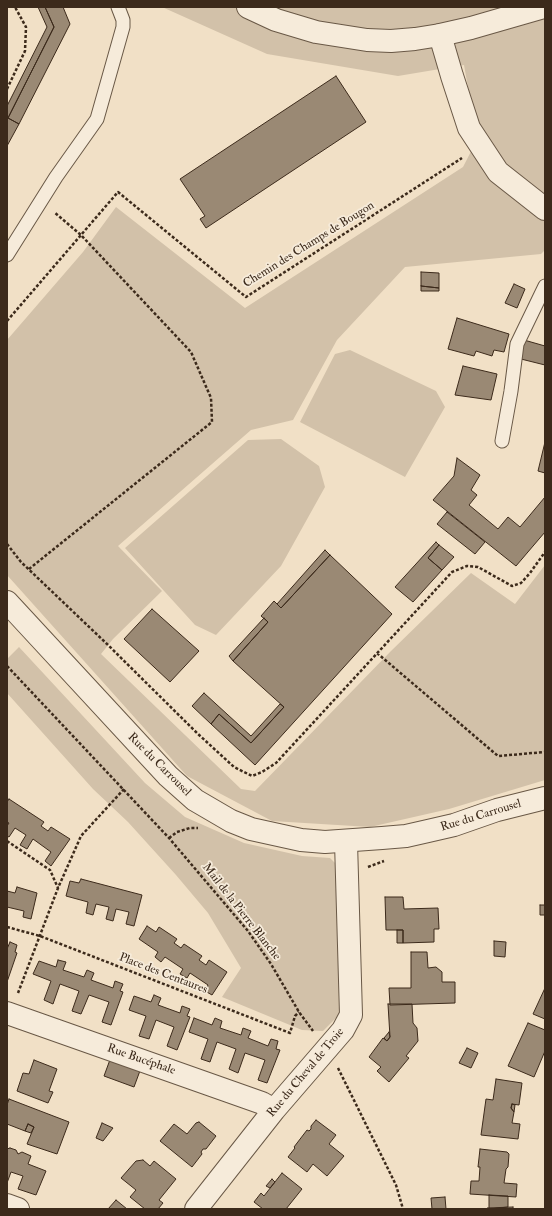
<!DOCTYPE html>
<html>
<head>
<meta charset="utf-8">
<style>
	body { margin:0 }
	#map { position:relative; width:552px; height:1216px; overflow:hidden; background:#f1e0c6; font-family:"IM FELL Double Pica",serif }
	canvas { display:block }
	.frame { position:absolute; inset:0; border:8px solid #3c2a1b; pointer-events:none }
</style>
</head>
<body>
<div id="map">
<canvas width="552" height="1216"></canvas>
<div class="frame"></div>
</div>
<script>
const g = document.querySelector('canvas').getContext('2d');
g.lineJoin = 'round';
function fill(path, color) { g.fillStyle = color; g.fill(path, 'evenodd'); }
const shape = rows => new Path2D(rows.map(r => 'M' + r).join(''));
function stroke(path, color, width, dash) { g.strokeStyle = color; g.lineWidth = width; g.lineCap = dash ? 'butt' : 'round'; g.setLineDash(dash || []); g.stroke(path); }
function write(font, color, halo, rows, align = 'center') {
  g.font = font + ' "IM FELL Double Pica",serif'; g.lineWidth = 3.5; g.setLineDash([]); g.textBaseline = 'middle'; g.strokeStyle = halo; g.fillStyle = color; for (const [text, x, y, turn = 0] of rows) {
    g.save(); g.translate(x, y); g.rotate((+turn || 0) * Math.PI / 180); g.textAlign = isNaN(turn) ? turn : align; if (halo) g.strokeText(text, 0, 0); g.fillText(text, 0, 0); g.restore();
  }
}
fill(shape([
	[162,7,545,7,545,250,541,254,405,267,337,340,293,420,251,430,118,546,162,591,113,639,101,654,241,789,255,791,391,651,471,573,515,604,545,565,545,780,449,809,370,827,272,821,187,776,7,575,7,340,83,252,116,207,245,308,463,167,481,132,469,93,464,65,398,76,267,54],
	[350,350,436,391,445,407,405,477,300,422,335,354],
	[281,439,319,466,325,487,281,566,216,635,195,625,125,548,248,440],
	[19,647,145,783,185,817,244,843,302,856,330,858,338,866,339,1015,323,1031,302,1030,222,997,241,968,208,913,176,875,128,822,93,789,7,693,7,659]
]), '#d2c1a9');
const building = shape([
	[38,7,45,7,54,27,8,118,19,124,7,146,7,106,47,27,38,7],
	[45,7,63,7,70,24,19,124,8,118,54,27,45,7],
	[336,76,366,122,206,228,200,219,205,216,180,179,336,76],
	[421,272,439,273,439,288,421,286,421,272],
	[514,284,525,289,517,308,505,303,514,284],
	[421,286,439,288,439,291,421,291,421,286],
	[457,318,509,334,504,352,494,350,492,356,476,351,474,356,448,349,457,318],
	[524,340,545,346,545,365,521,359,524,340],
	[463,366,497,374,491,400,455,395,463,366],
	[545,442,545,473,538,471,545,442],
	[457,458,480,475,471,490,477,495,469,505,498,529,508,517,520,527,545,497,545,532,516,566,433,500,454,476,457,458],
	[447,512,485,542,475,554,437,524,447,512],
	[436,542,439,545,428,558,442,570,413,602,395,587,436,542],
	[439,545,454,557,442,570,428,558,439,545],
	[325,550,330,555,281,608,277,604,325,550],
	[330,555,392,614,255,765,211,724,219,714,251,743,284,707,233,661,268,622,261,616,274,601,281,608,330,555],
	[152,609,199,651,170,682,124,639,152,609],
	[264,618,268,622,233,661,229,656,264,618],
	[204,693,251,736,280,704,284,707,251,743,219,714,211,724,192,706,204,693],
	[9,799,44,822,41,826,48,831,51,827,70,839,51,866,45,861,51,852,33,839,27,849,20,845,26,835,15,828,9,837,7,836,7,826,9,823,7,822,7,802,9,799],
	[81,879,142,895,134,926,126,924,129,912,116,909,113,921,106,919,109,907,96,904,93,915,86,913,88,902,66,896,70,881,79,883,81,879],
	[17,887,37,893,31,919,23,917,24,911,7,907,7,891,15,893,17,887],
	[385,897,403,897,404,909,438,908,439,929,434,929,434,942,403,943,403,930,386,930,385,897],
	[540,905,545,905,545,915,540,915,540,905],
	[147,926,156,932,159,927,177,939,174,943,181,948,184,944,202,956,199,960,206,965,209,960,227,972,212,995,205,991,208,985,190,973,187,978,180,974,183,969,165,957,161,962,155,957,158,952,139,939,147,926],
	[397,930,403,930,403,943,397,943,397,930],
	[494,941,506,942,505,957,494,956,494,941],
	[10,942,17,945,15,952,17,953,7,982,7,949,10,942],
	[411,952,427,952,428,968,436,967,442,972,442,982,455,982,455,1003,390,1005,389,988,411,988,411,952],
	[58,960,66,962,63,970,84,977,87,970,94,973,91,980,113,988,115,981,123,984,120,991,123,992,111,1025,102,1022,109,1002,89,995,81,1014,72,1011,79,991,60,984,53,1004,44,1000,51,981,33,974,39,961,56,967,58,960],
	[545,988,545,1019,533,1014,545,988],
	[154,995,161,998,158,1005,180,1013,182,1006,190,1009,187,1016,190,1017,177,1050,167,1046,174,1027,156,1020,149,1039,139,1036,146,1016,129,1010,134,996,151,1002,154,995],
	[388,1004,412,1004,413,1023,417,1028,418,1041,406,1056,409,1058,389,1082,377,1071,381,1067,369,1057,383,1038,387,1041,390,1037,388,1004],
	[194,1018,212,1025,215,1018,222,1021,220,1028,241,1035,243,1028,251,1031,248,1038,268,1046,271,1039,278,1041,276,1049,280,1050,267,1083,258,1080,265,1060,245,1053,238,1073,229,1069,236,1049,217,1042,210,1062,201,1059,208,1039,189,1032,194,1018],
	[528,1023,545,1030,545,1051,534,1077,508,1066,528,1023],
	[389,1032,390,1037,387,1041,384,1038,389,1032],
	[467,1048,478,1053,471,1068,459,1063,467,1048],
	[111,1057,141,1068,134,1087,104,1076,111,1057],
	[34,1060,57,1069,49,1091,53,1092,48,1103,17,1091,23,1073,29,1074,34,1060],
	[496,1079,522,1083,519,1105,512,1104,511,1108,514,1112,512,1123,520,1124,518,1139,481,1135,486,1099,493,1100,496,1079],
	[9,1099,69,1122,57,1154,27,1144,34,1127,28,1124,25,1131,7,1124,7,1105,9,1099],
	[512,1104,515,1105,514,1112,511,1108,512,1104],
	[316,1120,336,1135,329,1144,344,1156,327,1176,313,1164,307,1172,288,1157,295,1148,294,1147,307,1130,309,1131,311,1129,311,1126,316,1120],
	[199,1122,216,1136,206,1149,203,1149,201,1152,202,1154,192,1167,160,1141,174,1124,187,1134,196,1123,199,1122],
	[102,1123,113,1128,103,1141,96,1138,102,1123],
	[28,1124,34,1127,31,1133,25,1131,28,1124],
	[10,1148,16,1150,18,1154,22,1152,31,1156,28,1164,46,1171,36,1195,18,1189,23,1176,11,1172,7,1183,7,1149,10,1148],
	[480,1149,507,1152,509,1154,508,1167,506,1169,504,1183,517,1184,516,1197,470,1194,471,1181,479,1181,480,1167,478,1167,480,1149],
	[143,1160,150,1166,154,1161,176,1179,159,1200,163,1203,158,1209,145,1209,130,1197,136,1190,121,1178,136,1161,143,1160],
	[282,1173,302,1189,286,1209,263,1209,254,1202,261,1193,264,1196,282,1173],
	[272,1179,275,1182,270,1188,266,1186,272,1179],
	[489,1195,508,1196,508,1207,489,1209,489,1195],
	[445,1197,446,1209,432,1209,431,1198,445,1197],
	[116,1200,127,1209,108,1209,116,1200],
	[513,1207,513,1209,487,1209,487,1208,513,1207]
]);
fill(building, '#9a8974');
stroke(building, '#3c2a1b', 1);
const service = shape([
	[7,255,56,177,97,119,123,27,123,20,118,7],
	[502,441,511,391,517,344,545,286]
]);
const minor = shape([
	[440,35,452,76,469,128,498,172,545,209],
	[7,1013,262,1103,274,1110],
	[7,1205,18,1209],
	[196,1209,274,1110,343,1030,351,1015,346,842]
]);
const tertiary = shape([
	[248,7,276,20,316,32,367,40,391,41,415,39,440,35,471,28,544,7],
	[7,602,168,776,195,800,231,821,251,829,301,840,325,842,382,838,406,836,428,831,454,825,497,810,545,798]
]);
stroke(service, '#695846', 15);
stroke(minor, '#695846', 24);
stroke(tertiary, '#695846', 24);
stroke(shape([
	[7,89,25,51,26,27,15,7],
	[7,321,118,192,246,297,462,158],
	[7,544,21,562,107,644,198,734,234,767,252,776,262,772,276,763,452,572,467,566,478,567,512,586,521,583,530,573,545,552],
	[29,569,212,422,211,398,191,352,81,235,54,212],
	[377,653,498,756,545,752],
	[7,666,169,838,248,931,271,964,299,1012,313,1031],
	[169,838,177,832,190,828,198,828],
	[7,841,50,870,58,888],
	[368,867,384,861],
	[7,927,40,936,290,1033,295,1016,299,1012],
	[18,993,58,888,81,836,124,789],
	[338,1068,396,1185,403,1209]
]), '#3c2a1b', 2.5, [3, 2]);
stroke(service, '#f6ebda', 13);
stroke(minor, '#f6ebda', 22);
stroke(tertiary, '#f6ebda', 22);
write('12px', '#3c2a1b', '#f6ebda', [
	["Chemin des Champs de Bougon",309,245,-32],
	["Rue du Carrousel",159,765,45],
	["Rue du Carrousel",481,816,-17],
	["Mail de la Pierre Blanche",241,912,52],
	["Place des Centaures",163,974,21],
	["Rue Bucéphale",141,1060,19],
	["Rue du Cheval de Troie",306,1073,-50]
]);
</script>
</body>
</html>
